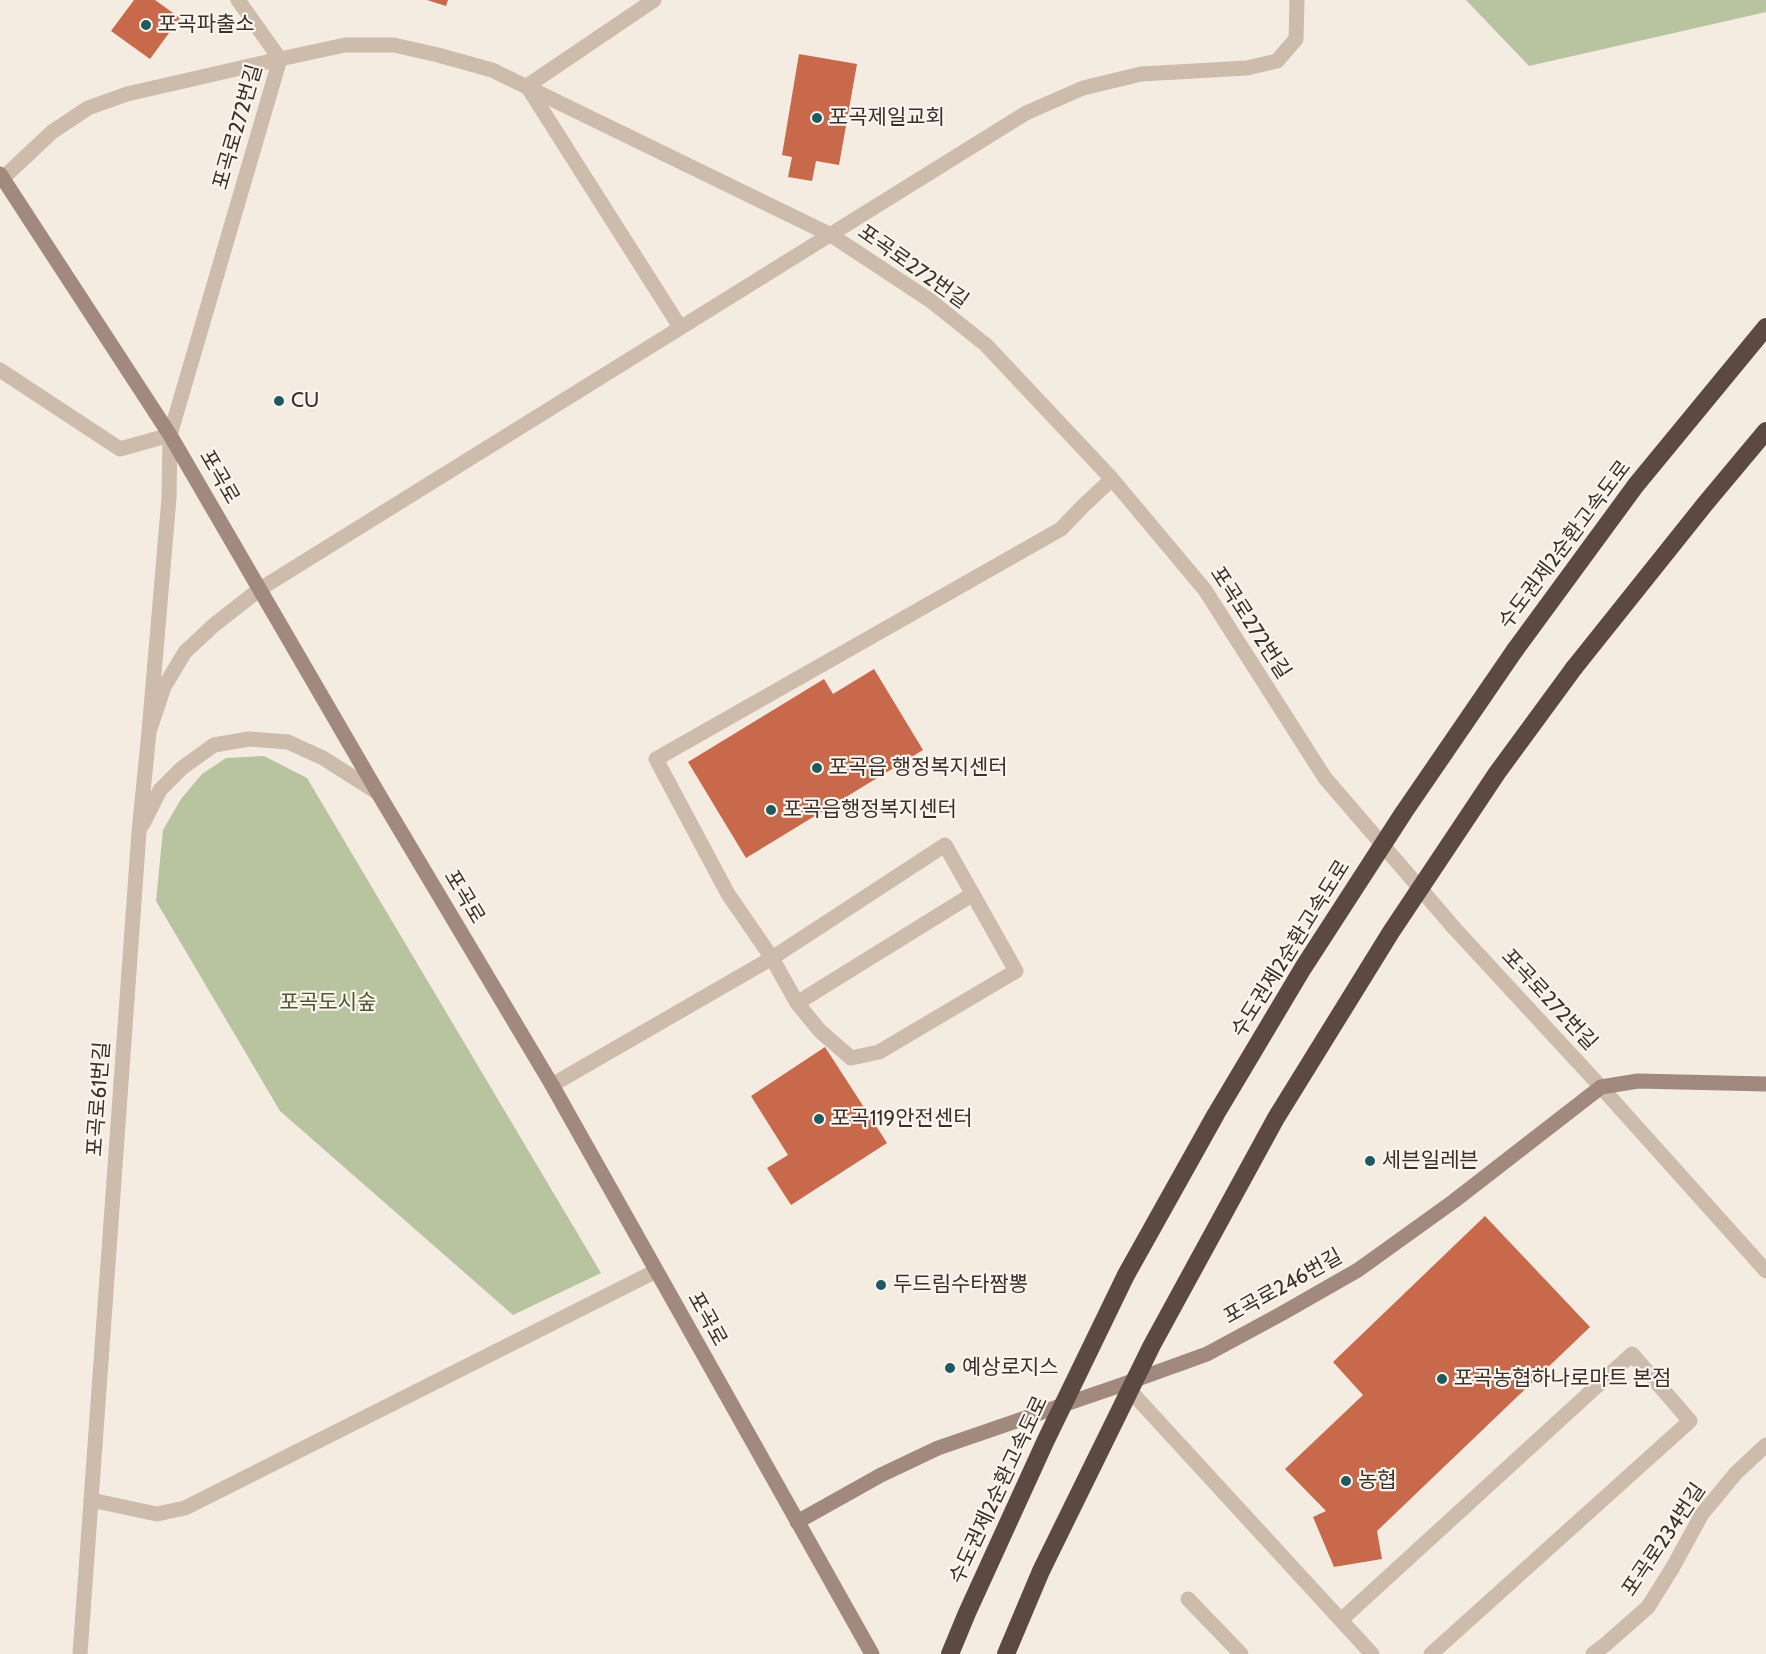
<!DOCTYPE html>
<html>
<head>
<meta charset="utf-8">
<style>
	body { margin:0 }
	canvas { display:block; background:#f4ebe1 }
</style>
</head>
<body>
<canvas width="1766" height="1654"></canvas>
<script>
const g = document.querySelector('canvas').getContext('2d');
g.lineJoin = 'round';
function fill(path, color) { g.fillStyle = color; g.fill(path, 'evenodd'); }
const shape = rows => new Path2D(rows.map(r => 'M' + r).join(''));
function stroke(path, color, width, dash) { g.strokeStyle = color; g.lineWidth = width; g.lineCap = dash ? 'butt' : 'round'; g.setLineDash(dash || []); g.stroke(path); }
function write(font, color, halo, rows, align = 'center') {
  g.font = font + ' Cabin,"Noto Sans KR",sans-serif'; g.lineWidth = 4.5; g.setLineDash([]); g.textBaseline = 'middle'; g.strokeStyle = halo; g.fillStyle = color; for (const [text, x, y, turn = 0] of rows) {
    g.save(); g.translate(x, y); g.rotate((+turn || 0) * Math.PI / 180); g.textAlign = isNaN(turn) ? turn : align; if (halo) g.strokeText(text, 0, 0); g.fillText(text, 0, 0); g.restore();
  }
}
fill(shape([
	[1766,0,1766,12,1529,66,1466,0],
	[264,756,307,778,601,1273,513,1315,280,1111,156,901,163,830,181,799,202,774,226,758]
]), '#b8c4a0');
fill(shape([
	[134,0,155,0,180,18,150,59,111,31],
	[427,0,448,0,446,6],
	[799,54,857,64,839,165,816,161,812,181,788,177,792,157,782,155],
	[874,669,923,750,746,858,688,762,824,679,833,694],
	[825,1047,887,1143,791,1205,767,1168,788,1155,751,1096],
	[1485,1216,1590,1327,1377,1531,1382,1559,1334,1567,1313,1517,1326,1511,1285,1469,1363,1395,1333,1362]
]), '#c8694b');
stroke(shape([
	[797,1003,973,894],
	[552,1085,772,958,945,845,1016,971,879,1052,851,1058,820,1031,797,1003,772,958,728,894,656,759,1061,529,1083,506,1112,479],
	[1124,1384,1372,1654],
	[91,1500,157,1514,185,1508,656,1271],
	[1188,1599,1241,1654],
	[1341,1620,1632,1354,1690,1421,1431,1654]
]), '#cdbbac', 15);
stroke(shape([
	[654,0,527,86,680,327],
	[3,178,52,132,88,108,127,94,280,59,238,0],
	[0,370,120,449,170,435],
	[149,732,169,498,170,435,280,59,345,45,394,45,438,55,492,70,831,235,931,301,986,345,1112,479,1205,590,1325,778,1455,929,1601,1087,1766,1271],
	[143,824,160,790,182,768,214,745,249,739,288,742,323,758,378,793],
	[80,1654,139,832,149,732,164,687,185,652,214,625,260,589,1026,113,1083,88,1141,74,1247,68,1277,61,1296,39,1297,0],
	[1593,1654,1606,1644,1648,1607,1673,1567,1702,1514,1736,1473,1766,1445]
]), '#cdbbac', 15);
stroke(shape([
	[0,174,170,435,378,793,552,1085,872,1654],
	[797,1522,881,1475,938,1448,1124,1384,1207,1354,1281,1314,1358,1270,1454,1201,1601,1087,1638,1081,1766,1084]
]), '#a18a7d', 15);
stroke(shape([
	[1515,650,1636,485,1766,327],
	[1574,668,1705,504,1766,431]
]), '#5c4a42', 18);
stroke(shape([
	[950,1654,967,1613,1046,1440,1126,1275,1216,1114,1303,968,1404,812,1515,650],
	[1006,1654,1041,1571,1152,1345,1276,1118,1391,932,1497,773,1574,668]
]), '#5c4a42', 18);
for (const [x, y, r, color] of [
	[146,25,6,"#1f5a5e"],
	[817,118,6,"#1f5a5e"],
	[279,401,6,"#1f5a5e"],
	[817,768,6,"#1f5a5e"],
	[771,810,6,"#1f5a5e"],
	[819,1119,6,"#1f5a5e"],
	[1370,1161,6,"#1f5a5e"],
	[881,1285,6,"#1f5a5e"],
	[950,1368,6,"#1f5a5e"],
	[1442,1379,6,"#1f5a5e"],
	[1346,1481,6,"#1f5a5e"]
]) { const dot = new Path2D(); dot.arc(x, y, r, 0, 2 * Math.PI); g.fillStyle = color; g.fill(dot); stroke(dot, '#fbf5ee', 2); }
write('21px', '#3b302b', '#fbf5ee', [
	["포곡파출소",158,25],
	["포곡제일교회",829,118],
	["CU",291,401],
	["포곡읍 행정복지센터",829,768],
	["포곡읍행정복지센터",783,810],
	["포곡119안전센터",831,1119],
	["세븐일레븐",1382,1161],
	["두드림수타짬뽕",893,1285],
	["예상로지스",962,1368],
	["포곡농협하나로마트 본점",1454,1379],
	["농협",1358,1481]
], 'left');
write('21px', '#3b302b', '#fbf5ee', [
	["포곡로272번길",238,127,-74],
	["포곡로272번길",913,267,35],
	["포곡로",219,477,60],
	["수도권제2순환고속도로",1565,545,-53],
	["포곡로272번길",1250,623,57],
	["포곡로",464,897,59],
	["수도권제2순환고속도로",1291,949,-58],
	["포곡로272번길",1549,1000,47],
	["포곡로61번길",99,1099,-86],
	["포곡로246번길",1283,1287,-29],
	["포곡로",707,1319,61],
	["수도권제2순환고속도로",999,1490,-65],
	["포곡로234번길",1664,1540,-56]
]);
write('21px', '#4a5a2e', '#fbf5ee', [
	["포곡도시숲",328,1003]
]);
</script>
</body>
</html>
